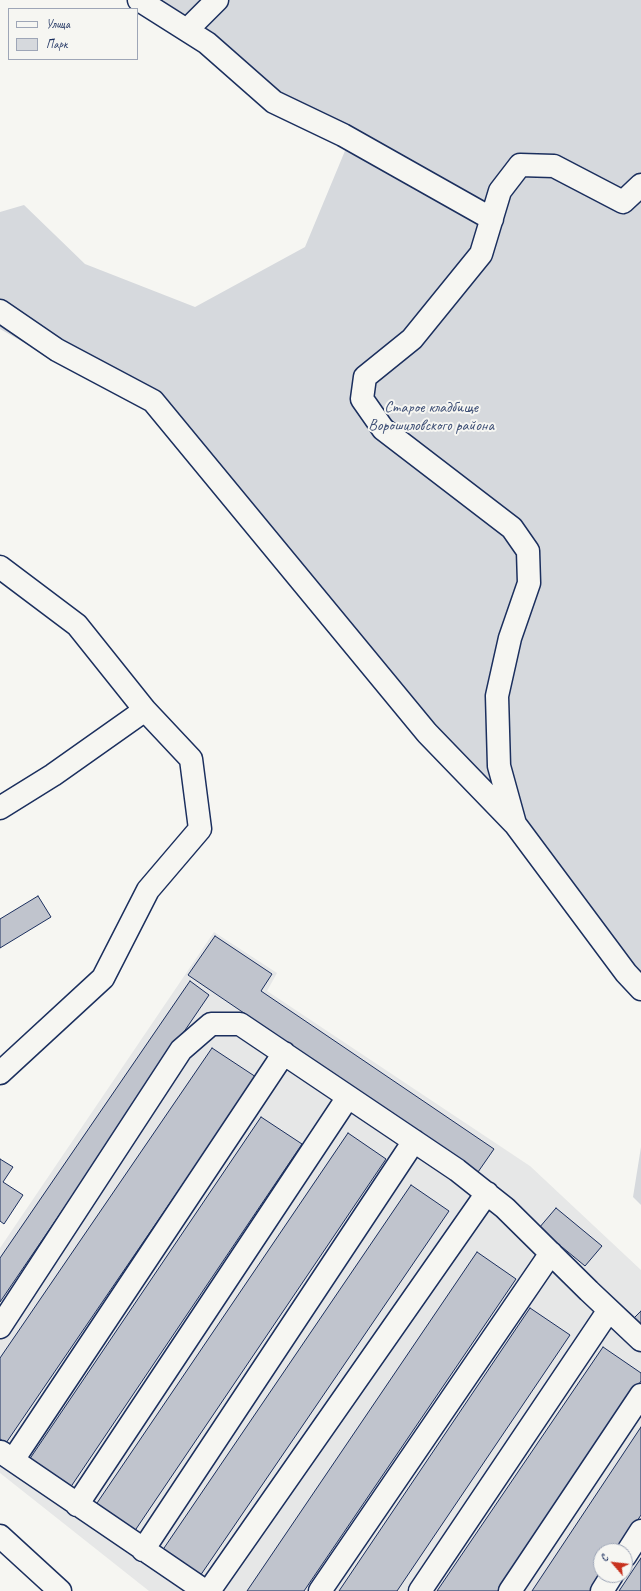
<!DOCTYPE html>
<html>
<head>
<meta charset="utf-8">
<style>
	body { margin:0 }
	#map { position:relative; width:641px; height:1591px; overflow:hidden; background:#f6f6f2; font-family:Caveat,sans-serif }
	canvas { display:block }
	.legend { position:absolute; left:8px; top:8px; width:130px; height:52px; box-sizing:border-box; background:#f6f6f2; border:1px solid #9ea6b7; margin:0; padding:5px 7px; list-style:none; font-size:12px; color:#1b2f5e }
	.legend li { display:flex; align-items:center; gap:8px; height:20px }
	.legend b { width:20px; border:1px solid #9ea6b7 }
	.north { position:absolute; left:593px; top:1543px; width:40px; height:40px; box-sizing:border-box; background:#f6f6f2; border:1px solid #9ea6b7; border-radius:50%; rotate:298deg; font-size:11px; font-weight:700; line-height:16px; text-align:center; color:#1b2f5e }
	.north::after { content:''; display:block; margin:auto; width:14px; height:18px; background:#c8321e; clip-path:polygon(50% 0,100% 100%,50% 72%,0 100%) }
</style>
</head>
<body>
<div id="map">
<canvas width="641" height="1591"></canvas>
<ul class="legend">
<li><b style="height:5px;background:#f6f6f2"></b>Улица</li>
<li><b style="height:11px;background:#d6d9dd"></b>Парк</li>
</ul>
<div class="north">С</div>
</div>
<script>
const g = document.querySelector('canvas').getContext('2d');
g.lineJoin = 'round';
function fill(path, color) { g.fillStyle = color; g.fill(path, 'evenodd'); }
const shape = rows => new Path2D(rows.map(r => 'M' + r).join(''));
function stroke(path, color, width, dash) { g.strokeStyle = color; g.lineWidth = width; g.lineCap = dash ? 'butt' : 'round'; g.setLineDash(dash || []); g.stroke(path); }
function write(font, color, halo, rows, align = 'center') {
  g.font = font + ' Caveat,sans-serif'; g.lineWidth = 4; g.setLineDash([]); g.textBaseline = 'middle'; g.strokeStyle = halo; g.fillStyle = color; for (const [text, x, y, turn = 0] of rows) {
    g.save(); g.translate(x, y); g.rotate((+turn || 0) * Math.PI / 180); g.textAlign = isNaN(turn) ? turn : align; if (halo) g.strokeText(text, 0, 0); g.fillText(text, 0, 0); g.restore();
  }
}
fill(shape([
	[214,932,277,973,267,991,530,1166,641,1270,641,1591,149,1591,0,1473,0,1248],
	[601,1551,625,1551,625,1575,601,1575]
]), '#e6e7e7');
fill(shape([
	[146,0,641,0,641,994,511,831,147,404,76,372,0,329,0,212,24,205,85,264,195,307,305,247,352,134,277,99],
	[641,1147,641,1205,633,1197]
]), '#d6d9dd');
const building = shape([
	[38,896,51,917,0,948,0,919,38,896],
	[215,936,272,974,261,991,494,1149,478,1172,188,975,215,936],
	[190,981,209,995,0,1302,0,1258,190,981],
	[212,1048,256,1077,6,1443,0,1439,0,1358,212,1048],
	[261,1117,302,1144,70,1488,29,1460,261,1117],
	[348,1133,386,1159,134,1532,95,1506,348,1133],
	[0,1159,13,1167,3,1182,23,1195,4,1224,0,1221,0,1159],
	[411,1185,449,1211,200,1576,162,1551,411,1185],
	[556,1208,602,1246,585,1266,539,1228,556,1208],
	[477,1252,516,1279,304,1591,247,1591,477,1252],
	[530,1308,570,1335,397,1591,339,1591,530,1308],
	[641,1311,641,1326,633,1319,641,1311],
	[603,1347,641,1373,641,1381,498,1591,437,1591,603,1347],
	[641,1427,641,1515,617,1551,601,1551,601,1575,591,1591,532,1591,641,1427],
	[641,1558,641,1591,619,1591,641,1558]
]);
fill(building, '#c0c4cd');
stroke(building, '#1b2f5e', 1);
const minor = shape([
	[139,0,207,43,274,102,343,135,492,219],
	[187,30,217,0],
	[641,185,623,202,554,166,520,165,500,191,481,254,412,339,365,377,362,399,383,429,512,528,528,551,529,583,510,638,497,696,499,766,515,824,626,973,641,989],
	[0,311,57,350,153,401,427,733,514,823],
	[0,567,77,625,145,710,191,759,200,829,148,890,103,978,0,1073],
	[0,808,53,775,145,710],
	[0,1327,181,1050,211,1024,240,1024,457,1170,505,1208,589,1291,641,1340],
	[1,1452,205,1591],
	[13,1460,284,1053],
	[77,1505,348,1097],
	[0,1536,60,1591],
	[143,1550,414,1141],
	[625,1556,641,1531],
	[209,1591,487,1193],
	[320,1591,551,1253],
	[420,1591,609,1310],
	[510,1591,641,1395],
	[602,1591,612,1575]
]);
stroke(minor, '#1b2f5e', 25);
stroke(minor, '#f6f6f2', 22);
write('16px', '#405177', '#f6f6f2', [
	["Старое кладбище",431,408],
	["Ворошиловского района",431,426]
]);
</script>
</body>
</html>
